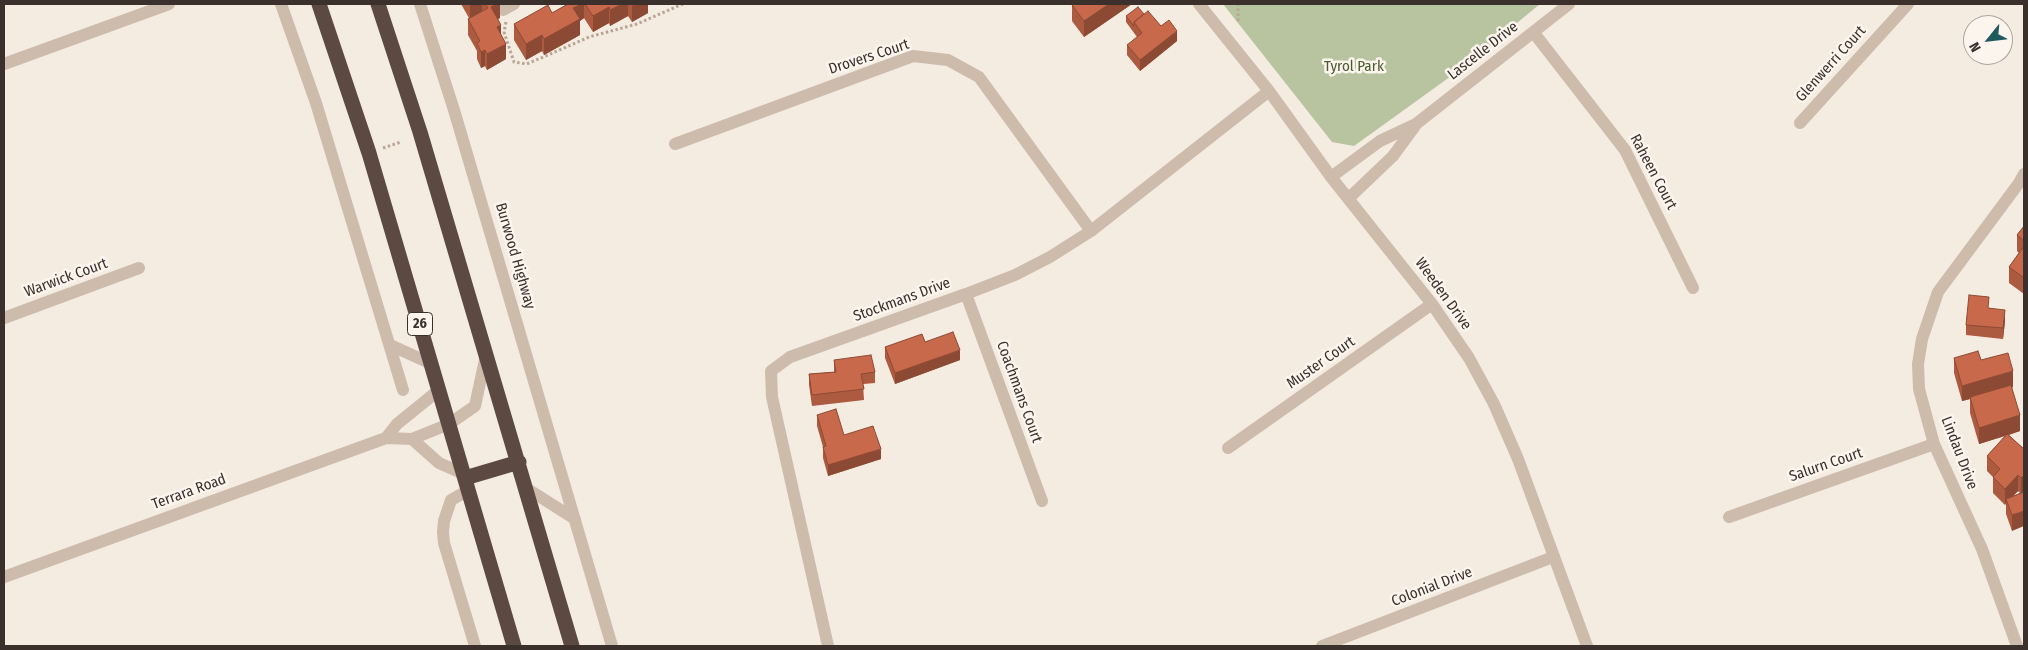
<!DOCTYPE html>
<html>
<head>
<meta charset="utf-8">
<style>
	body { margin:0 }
	#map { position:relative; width:2028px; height:650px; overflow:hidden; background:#f4ebe1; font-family:"Fira Sans Condensed",sans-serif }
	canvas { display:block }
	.frame { position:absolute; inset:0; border:5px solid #3b302b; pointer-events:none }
	.north { position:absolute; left:1963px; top:15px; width:50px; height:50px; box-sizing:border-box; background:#fbf5ee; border:1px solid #aea6a0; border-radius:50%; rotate:241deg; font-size:14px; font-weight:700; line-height:20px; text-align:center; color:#3b302b }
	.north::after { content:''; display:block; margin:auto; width:18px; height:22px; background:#1f5a5e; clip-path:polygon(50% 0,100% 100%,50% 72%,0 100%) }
</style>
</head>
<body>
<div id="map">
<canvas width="2028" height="650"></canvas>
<div class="frame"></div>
<div class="north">N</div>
</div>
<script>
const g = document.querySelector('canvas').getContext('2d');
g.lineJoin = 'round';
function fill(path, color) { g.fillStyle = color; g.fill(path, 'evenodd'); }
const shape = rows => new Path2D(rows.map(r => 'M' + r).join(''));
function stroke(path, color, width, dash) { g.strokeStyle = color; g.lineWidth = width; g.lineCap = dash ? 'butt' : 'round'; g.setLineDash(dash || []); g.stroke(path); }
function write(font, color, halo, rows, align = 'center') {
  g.font = font + ' "Fira Sans Condensed",sans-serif'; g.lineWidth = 5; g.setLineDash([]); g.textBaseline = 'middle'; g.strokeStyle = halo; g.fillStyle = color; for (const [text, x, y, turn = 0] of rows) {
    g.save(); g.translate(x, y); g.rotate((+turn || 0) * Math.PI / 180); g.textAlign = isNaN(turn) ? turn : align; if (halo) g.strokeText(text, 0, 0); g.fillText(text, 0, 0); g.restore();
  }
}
fill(shape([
	[1223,4,1540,4,1465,66,1354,146,1332,142]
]), '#b8c4a0');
stroke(shape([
	[1238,21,1238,4],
	[506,22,504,32,514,62,527,64,589,37,637,24,683,4],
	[383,148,401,142]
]), '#b9a596', 3, [2.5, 2.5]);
stroke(shape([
	[281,4,316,103,403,390],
	[420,4,454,110,612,646],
	[1199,4,1269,91,1331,177,1432,304,1469,358,1494,404,1518,459,1587,646],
	[503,10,514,4],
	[1534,33,1625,150,1693,288],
	[4,64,169,4],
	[1800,123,1908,4],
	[675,144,913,56,948,60,979,77,1091,231],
	[1331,177,1380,141,1416,124,1569,4],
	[1349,198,1393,156,1415,126],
	[966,294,1042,501],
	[4,318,139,268],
	[390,345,432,364],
	[386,438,397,424,439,390],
	[412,439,439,463,464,474],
	[1228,448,1432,304],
	[526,488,575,519],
	[469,490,451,500,444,521,443,532,444,543,475,646],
	[1729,517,1934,444],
	[4,577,386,438,412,439,449,424,475,406,486,355],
	[828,646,772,397,771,371,790,357,966,294,1015,275,1050,257,1091,231,1269,91],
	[1322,646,1553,557],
	[2017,646,1982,549,1934,444,1919,389,1918,364,1922,339,1938,292,2019,183,2024,174]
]), '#cdbbac', 12);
stroke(shape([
	[319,4,369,153,514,646],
	[378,4,420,132,572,646],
	[465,478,519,462]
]), '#5c4a42', 15);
fill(shape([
	[461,4,500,4,500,18,498,19,506,59,487,70,485,66,481,68,477,59,477,51,468,35,468,19,469,18],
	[566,4,648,4,648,13,632,22,628,16,610,26,609,23,593,32,584,18,580,21,580,35,544,55,542,51,526,60,514,40,514,24,552,13,566,5],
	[1074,4,1132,4,1084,37,1072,21,1072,5],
	[1144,14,1161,26,1177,41,1140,71,1127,55,1127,45,1137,37,1126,22,1126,16],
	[2024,226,2024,294,2009,283,2009,267,2019,253,2017,251,2017,235],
	[1989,308,2005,321,2003,339,1966,335,1966,325],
	[885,347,960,360,895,384,885,358],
	[1954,358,1981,360,2013,387,2012,388,2020,431,2009,435,2024,449,2024,492,2012,531,2006,514,2006,503,2005,505,1993,493,1993,477,1987,471,1987,456,2005,436,1979,444,1970,413,1970,399,1962,401,1954,373],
	[2018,491,2020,493,2013,496],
	[834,360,875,372,875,383,863,384,864,400,812,406,809,385,809,374,834,372],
	[817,415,844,435,881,459,828,476,823,458,823,447,817,426]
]), '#ac5a40');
fill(shape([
	[470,4,482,4,482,13,470,19],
	[497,4,500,4,500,18,491,22,491,7],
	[582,4,584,4,584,18,580,21,580,35,544,55,544,39,573,8],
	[622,4,628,4,628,16,610,26,610,10],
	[636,4,648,4,648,13,632,22,632,6],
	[1109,4,1132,4,1084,37,1084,21],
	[609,7,609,23,593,32,593,16],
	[501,25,501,40,497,27],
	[1177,31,1177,41,1140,71,1140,60],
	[542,35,542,51,526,60,526,44],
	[506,44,506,59,487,70,487,54],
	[485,50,485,66,481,68,481,52],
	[2005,310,2005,321,2003,339,2003,328],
	[960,350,960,360,895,384,895,373],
	[2013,371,2013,387,1970,399,1970,397,1970,399,1962,401,1962,386],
	[2020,415,2020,431,1979,444,1979,428],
	[881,449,881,459,828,476,828,465],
	[2018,475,2018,491,2007,502,2006,499,2006,503,2005,505,2005,489],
	[2024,475,2024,491,2021,494,2021,478],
	[2024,511,2024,526,2012,531,2012,515]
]), '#8c4a34');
const building = shape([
	[485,4,497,4,491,7,501,25,497,27,506,44,487,54,485,50,481,52,477,43,480,41,468,19,488,8,485,4],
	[568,4,582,4,573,8,580,19,544,39,542,35,526,44,514,24,548,5,552,13,568,4],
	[585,4,622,4,610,10,609,7,593,16,585,4],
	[1074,4,1109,4,1084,21,1072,5,1074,4],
	[1138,7,1144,14,1134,22,1134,26,1126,16,1138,7],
	[1148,11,1161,26,1169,20,1177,31,1140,60,1127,45,1142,33,1134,22,1148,11],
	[2024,226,2024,241,2017,235,2024,226],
	[2024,246,2024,278,2009,267,2024,246],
	[1969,295,1989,297,1988,308,2005,310,2003,328,1966,325,1969,295],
	[953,332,960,350,895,373,885,347,922,334,925,342,953,332],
	[1978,351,1981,360,2008,353,2013,371,1962,386,1954,358,1978,351],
	[871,355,875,372,861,374,864,389,812,395,809,374,836,372,834,360,871,355],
	[2011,385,2020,415,1979,428,1970,397,2011,385],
	[836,409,844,435,873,426,881,449,828,465,823,447,826,446,817,415,836,409],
	[2007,434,2024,449,2024,475,2021,478,2018,475,2005,489,1993,477,2000,469,1987,456,2007,434],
	[2024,492,2024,511,2012,515,2006,499,2024,492]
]);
fill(building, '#c8694b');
stroke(building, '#8c4a34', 1);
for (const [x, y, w] of [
	[420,324,25]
]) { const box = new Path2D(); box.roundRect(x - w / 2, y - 11.5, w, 23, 4); g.fillStyle = '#fbf5ee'; g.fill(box); stroke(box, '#3b302b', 1); }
write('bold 14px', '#3b302b', null, [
	["26",420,324]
]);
write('15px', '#3b302b', '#fbf5ee', [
	["Lascelle Drive",1483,51,-38],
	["Drovers Court",869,57,-18],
	["Glenwerri Court",1831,64,-48],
	["Raheen Court",1653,172,62],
	["Burwood Highway",515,256,74],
	["Warwick Court",66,278,-20],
	["Weeden Drive",1443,294,54],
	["Stockmans Drive",902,300,-20],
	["Muster Court",1321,363,-35],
	["Coachmans Court",1019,392,70],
	["Lindau Drive",1959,453,69],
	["Salurn Court",1826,465,-19],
	["Terrara Road",189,492,-20],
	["Colonial Drive",1432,587,-21]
]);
write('15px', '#4a5a2e', '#fbf5ee', [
	["Tyrol Park",1354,67]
]);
</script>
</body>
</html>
